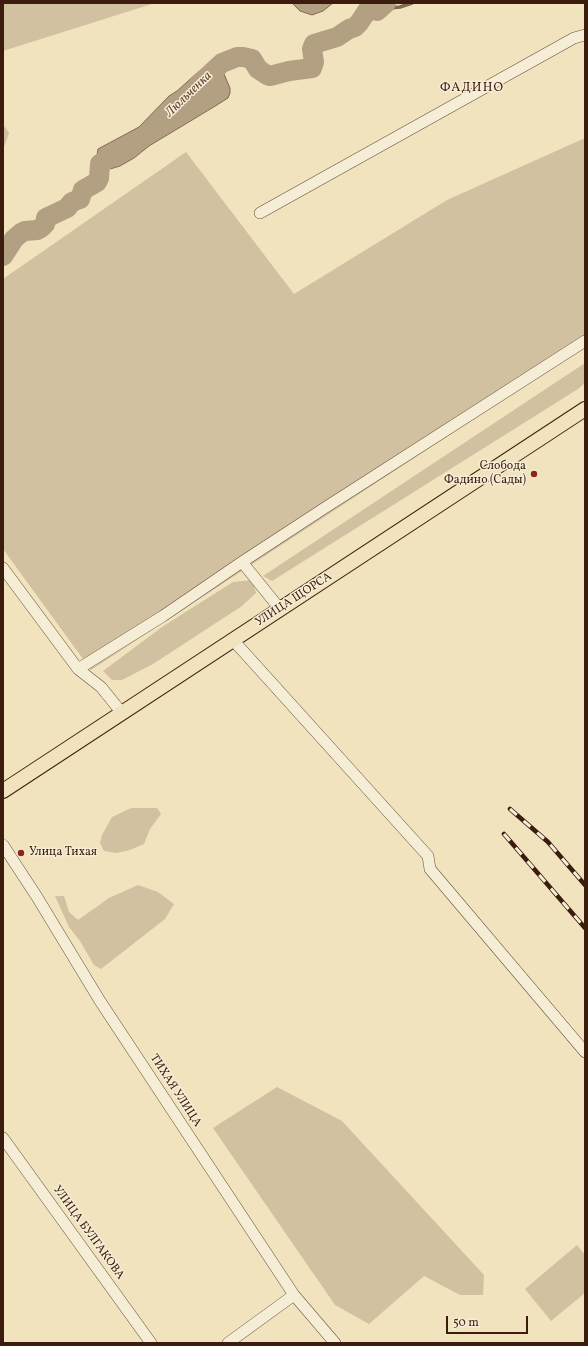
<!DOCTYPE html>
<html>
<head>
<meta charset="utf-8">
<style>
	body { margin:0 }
	#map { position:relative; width:588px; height:1346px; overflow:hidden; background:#f0e3be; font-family:Vollkorn,serif }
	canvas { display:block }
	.frame { position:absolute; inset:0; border:4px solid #3c1c0d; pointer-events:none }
	.scale { position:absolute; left:446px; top:1316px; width:82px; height:18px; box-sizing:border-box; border:2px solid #3c1c0d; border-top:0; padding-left:5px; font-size:12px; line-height:14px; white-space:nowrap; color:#3c1c0d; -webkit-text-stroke:3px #f5edd5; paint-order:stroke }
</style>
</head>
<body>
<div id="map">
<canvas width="588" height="1346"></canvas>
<div class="frame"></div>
<div class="scale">50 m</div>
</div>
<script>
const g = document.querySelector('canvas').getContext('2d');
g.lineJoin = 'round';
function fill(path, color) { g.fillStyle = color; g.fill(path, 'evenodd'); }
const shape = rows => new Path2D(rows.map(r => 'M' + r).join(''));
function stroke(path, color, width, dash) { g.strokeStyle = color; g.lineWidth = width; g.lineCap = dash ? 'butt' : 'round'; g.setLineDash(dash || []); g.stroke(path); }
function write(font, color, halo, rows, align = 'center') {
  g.font = font + ' Vollkorn,serif'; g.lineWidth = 3; g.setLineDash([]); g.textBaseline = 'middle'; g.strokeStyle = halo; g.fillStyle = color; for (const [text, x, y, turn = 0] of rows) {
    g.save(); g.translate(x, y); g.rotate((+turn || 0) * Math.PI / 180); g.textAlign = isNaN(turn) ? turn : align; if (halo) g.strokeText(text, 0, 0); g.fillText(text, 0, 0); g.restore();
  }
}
fill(shape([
	[3,3,155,3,3,51],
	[3,124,9,133,3,150],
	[585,138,585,346,91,670,3,549,3,279,186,152,294,294,447,200],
	[585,363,585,383,578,389,272,581,263,576],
	[252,580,256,593,242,606,153,664,122,680,112,680,103,671,162,627,233,582],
	[131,808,157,808,161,814,150,829,144,844,130,850,117,853,104,851,100,843,102,835,112,817],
	[138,885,158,892,174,904,165,919,101,969,94,965,80,941,69,927,55,896,64,896,69,912,78,920,109,898],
	[277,1087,342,1121,484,1275,483,1295,460,1295,424,1276,369,1324,335,1305,213,1128],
	[577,1245,585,1255,585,1293,551,1321,525,1289]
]), '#d1c1a0');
const water = shape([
	[292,3,333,3,323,11,312,15,300,11,292,3],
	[208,66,214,66,217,67,224,74,230,88,230,93,228,98,217,105,149,146,134,158,120,166,110,169,102,166,97,155,98,149,139,127,169,96,177,91,197,73,208,66]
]);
fill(water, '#b39f82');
stroke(water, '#836b53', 1);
stroke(shape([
	[379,9,400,7,412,3]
]), '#836b53', 3.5);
stroke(shape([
	[198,85,222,63,237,57,243,57,252,59,258,69,267,75,270,76,289,71,312,68,314,62,312,49,314,44,337,37,349,29,355,27,359,23,369,8,377,11,386,3],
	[3,256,14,239,21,233,25,231,37,230,41,228,45,224,46,218,67,208,72,202,80,199,83,190,97,182,99,178,100,164,121,149]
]), '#b39f82', 20);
const minor = shape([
	[260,213,574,38,585,35],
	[242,562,280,609],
	[3,568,78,669],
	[233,640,428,856,430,869,585,1052],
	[122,713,101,687,78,669,163,616,242,562,323,509,585,341],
	[3,845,37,897,100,1001,294,1295,335,1343],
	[3,1138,151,1343],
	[228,1343,294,1295]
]);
const major = shape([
	[3,791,585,409]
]);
stroke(minor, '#694e39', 12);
stroke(major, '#3c1c0d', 16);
stroke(minor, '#f5edd5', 11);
stroke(major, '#f0e3be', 14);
const rail = shape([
	[510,809,548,842,585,885],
	[504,834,585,928]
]);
stroke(rail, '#3c1c0d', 4.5);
stroke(rail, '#f5edd5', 3, [9]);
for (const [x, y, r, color] of [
	[534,474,4,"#8f2418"],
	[21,853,4,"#8f2418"]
]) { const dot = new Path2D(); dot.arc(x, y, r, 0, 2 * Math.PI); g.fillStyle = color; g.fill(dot); stroke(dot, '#f5edd5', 1.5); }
write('12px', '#3c1c0d', '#f5edd5', [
	["Слобода",526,467],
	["Фадино (Сады)",526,481],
	["Улица Тихая",29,853,"left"]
], 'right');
write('12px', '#3c1c0d', '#f5edd5', [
	["УЛИЦА ЩОРСА",294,600,-33],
	["ТИХАЯ УЛИЦА",175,1091,57],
	["УЛИЦА БУЛГАКОВА",88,1233,54]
]);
g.letterSpacing = '1px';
write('13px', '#3c1c0d', '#f5edd5', [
	["ФАДИНО",472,89]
]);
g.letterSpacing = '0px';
write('italic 13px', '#664a36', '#f5edd5', [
	["Люльченка",189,95,-44]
]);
</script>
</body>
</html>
